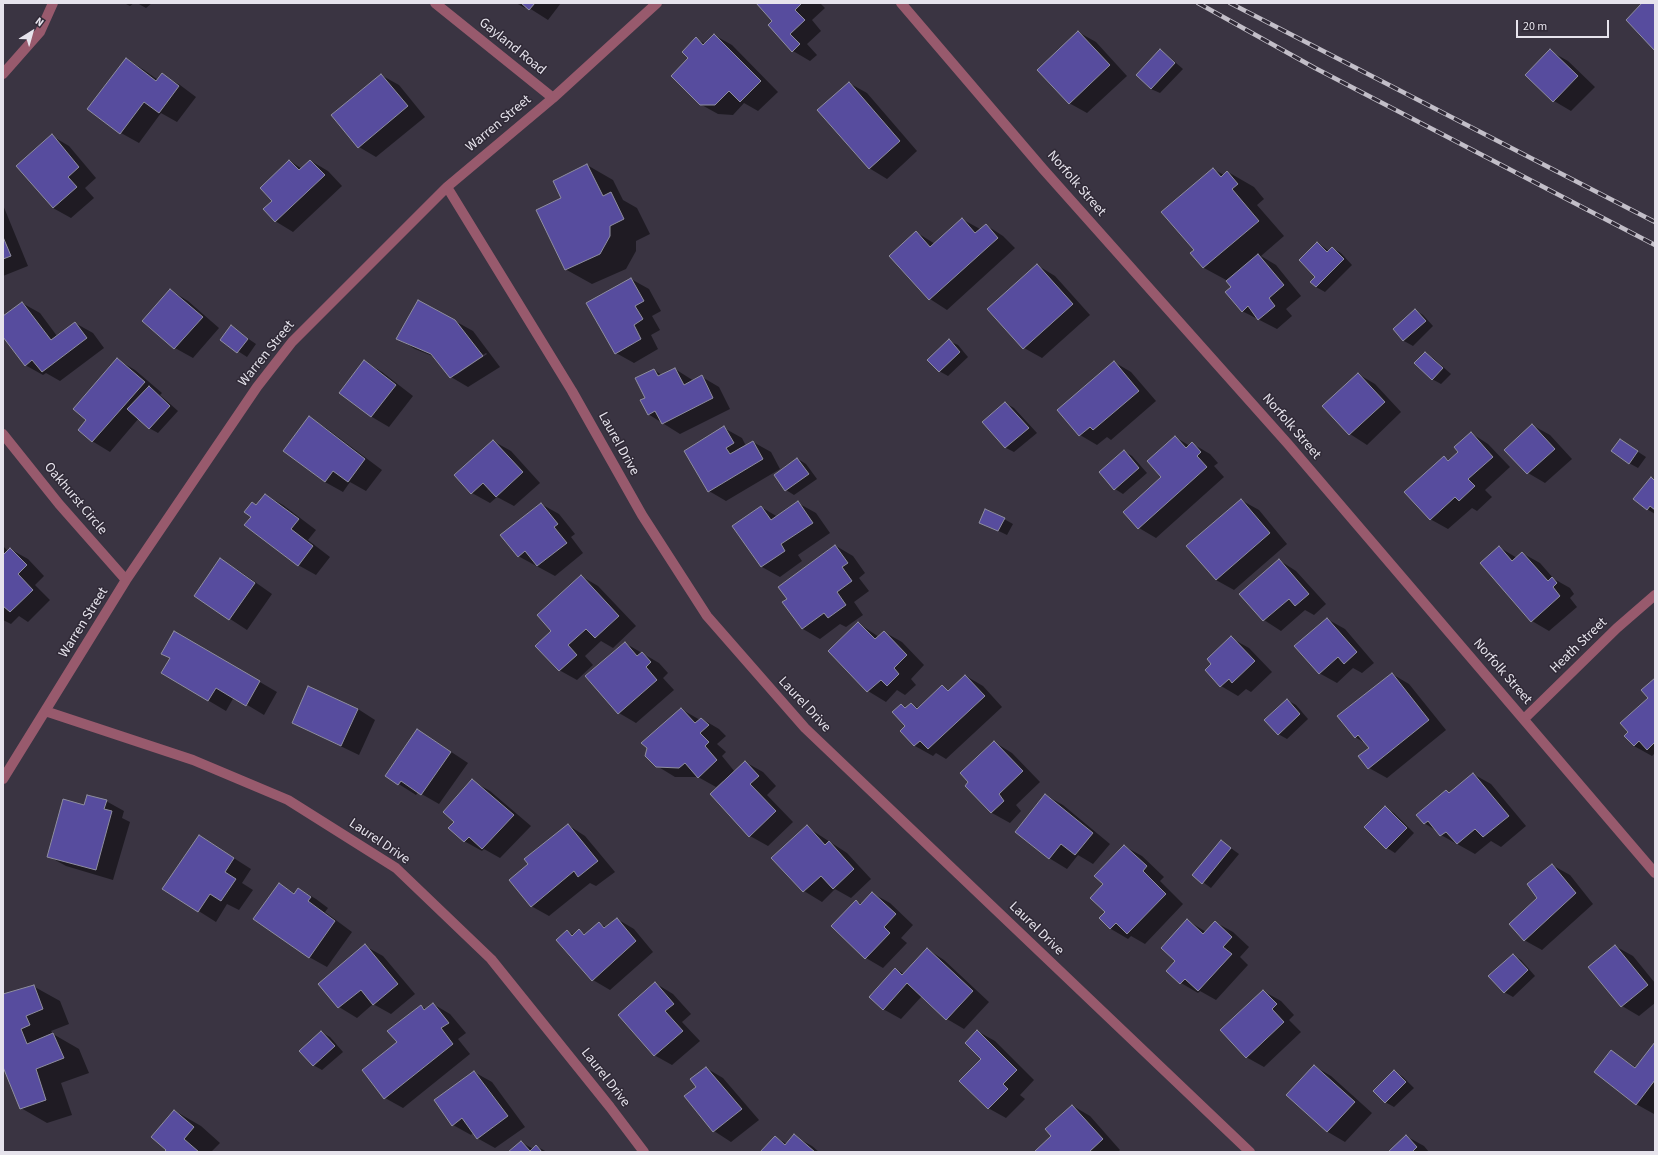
<!DOCTYPE html>
<html>
<head>
<meta charset="utf-8">
<style>
	body { margin:0 }
	#map { position:relative; width:1658px; height:1155px; overflow:hidden; background:#3a3442; font-family:"Source Sans 3",sans-serif }
	canvas { display:block }
	.frame { position:absolute; inset:0; border:4px solid #e6e3ec; pointer-events:none }
	.north { position:absolute; left:12px; top:12px; width:40px; height:40px; -webkit-text-stroke:3px #302a37; paint-order:stroke; rotate:37deg; font-size:11px; font-weight:700; line-height:16px; text-align:center; color:#e6e3ec }
	.north::after { content:''; display:block; margin:auto; width:14px; height:18px; background:#e6e3ec; clip-path:polygon(50% 0,100% 100%,50% 72%,0 100%) }
	.scale { position:absolute; left:1516px; top:20px; width:93px; height:18px; box-sizing:border-box; border:2px solid #e6e3ec; border-top:0; padding-left:5px; font-size:12px; line-height:14px; white-space:nowrap; color:#e6e3ec; -webkit-text-stroke:3px #302a37; paint-order:stroke }
</style>
</head>
<body>
<div id="map">
<canvas width="1658" height="1155"></canvas>
<div class="frame"></div>
<div class="north">N</div>
<div class="scale">20 m</div>
</div>
<script>
const g = document.querySelector('canvas').getContext('2d');
g.lineJoin = 'round';
function fill(path, color) { g.fillStyle = color; g.fill(path, 'evenodd'); }
const shape = rows => new Path2D(rows.map(r => 'M' + r).join(''));
function stroke(path, color, width, dash) { g.strokeStyle = color; g.lineWidth = width; g.lineCap = dash ? 'butt' : 'round'; g.setLineDash(dash || []); g.stroke(path); }
function write(font, color, halo, rows, align = 'center') {
  g.font = font + ' "Source Sans 3",sans-serif'; g.lineWidth = 3; g.setLineDash([]); g.textBaseline = 'middle'; g.strokeStyle = halo; g.fillStyle = color; for (const [text, x, y, turn = 0] of rows) {
    g.save(); g.translate(x, y); g.rotate((+turn || 0) * Math.PI / 180); g.textAlign = isNaN(turn) ? turn : align; if (halo) g.strokeText(text, 0, 0); g.fillText(text, 0, 0); g.restore();
  }
}
fill(shape([
	[124,3,134,3,130,6],
	[137,3,152,3,146,8],
	[516,3,561,3,548,20,526,6,525,8],
	[757,3,820,3,825,8,812,20,821,31,807,44,817,55,810,61,793,51,774,21],
	[1078,32,1096,42,1127,76,1087,113,1069,103],
	[714,35,732,45,778,92,758,111,744,103,733,115,718,114,700,104,690,58,696,39,706,44],
	[1160,51,1168,56,1183,69,1160,93,1151,89],
	[1550,51,1568,61,1595,87,1571,111,1554,101],
	[126,59,144,70,158,80,162,75,180,85,196,97,177,122,161,113,139,143,121,133,89,109],
	[381,75,399,85,425,117,376,157,359,147],
	[849,83,867,93,917,151,887,179,869,168],
	[52,136,69,146,96,178,85,188,94,198,71,218,53,208],
	[290,161,302,169,311,161,328,171,342,186,293,232,275,221,273,201],
	[587,165,613,180,623,200,637,208,650,234,636,241,636,251,626,269,592,284,565,269,562,198],
	[1213,169,1224,175,1228,172,1254,187,1264,199,1257,205,1284,236,1261,256,1276,265,1301,296,1286,309,1292,316,1277,329,1242,311,1232,287,1228,281,1204,268,1192,253,1195,250],
	[3,205,28,266,3,276],
	[962,219,980,229,986,225,1003,236,1015,248,947,310,930,299,916,232,935,244],
	[1318,243,1329,251,1332,248,1341,253,1352,265,1325,292,1316,287],
	[1037,265,1055,276,1090,315,1042,358,1024,348],
	[631,279,649,289,661,311,652,316,660,330,651,335,658,349,634,363,616,353],
	[170,290,188,301,219,328,193,358,175,348,144,321],
	[22,303,40,313,57,336,75,323,93,333,104,348,60,381,46,373,43,375,25,365,3,336,3,317],
	[1415,310,1423,315,1433,326,1413,346,1404,341,1394,329],
	[455,321,473,331,500,367,468,387,451,377,435,357,415,349,397,338],
	[486,353,487,354,456,375,456,373],
	[231,327,256,344,247,357,221,340],
	[949,341,958,345,968,357,948,376,939,371],
	[1425,353,1433,358,1451,374,1441,384,1432,379,1415,363],
	[118,360,135,370,162,393,160,395,178,411,158,433,149,428,139,418,110,452,92,441,87,420],
	[365,362,382,372,413,396,389,427,372,417,340,392],
	[1114,362,1131,372,1156,401,1111,440,1107,437,1097,445,1080,435],
	[675,369,694,381,702,377,719,387,730,409,680,434,648,414,654,370,662,375],
	[1358,374,1375,384,1401,412,1367,445,1350,434,1324,407],
	[1005,403,1014,408,1037,433,1014,452,1006,448,983,422],
	[309,418,326,428,382,470,366,491,350,482,343,492,325,482,284,451],
	[1532,425,1550,435,1572,459,1545,483,1528,473],
	[724,428,742,438,746,446,753,442,771,452,780,469,726,501,709,491],
	[1471,433,1488,444,1510,467,1485,490,1492,497,1477,511,1472,508,1448,529,1430,519,1444,457,1450,461,1460,452],
	[1175,437,1190,446,1193,444,1210,454,1218,463,1214,466,1224,477,1156,538,1139,528,1162,477],
	[1620,440,1646,457,1638,468,1629,463],
	[493,441,511,451,540,483,514,506,497,497,490,503,472,493],
	[1124,451,1132,456,1147,473,1123,494,1115,489],
	[798,459,806,464,817,479,794,495,786,490],
	[1651,479,1655,481,1655,514,1647,509],
	[265,495,283,505,316,530,308,540,330,557,316,575,298,565,253,517,257,506],
	[1241,500,1259,510,1287,544,1234,590,1216,580],
	[798,503,816,513,830,533,798,555,802,561,780,577,762,567,734,526,761,507,778,517],
	[541,504,559,514,575,534,571,537,583,553,555,576,518,556],
	[1004,519,1013,524,1007,535,980,522],
	[3,546,8,551,10,549,28,559,44,576,35,585,50,600,28,622,19,616,11,624,3,620],
	[836,546,853,556,865,573,859,578,869,591,854,602,863,615,846,627,840,624,820,639,803,629,784,602],
	[1499,547,1517,558,1522,553,1540,563,1554,579,1570,588,1574,594,1570,598,1577,607,1549,631,1532,621],
	[220,560,238,570,272,594,247,630,195,596],
	[1279,560,1296,571,1326,604,1314,615,1305,610,1281,631,1264,620],
	[581,576,598,586,636,626,613,648,601,641,585,656,593,665,577,680,559,670,553,631],
	[1327,619,1345,629,1374,663,1362,673,1353,668,1337,683,1319,673],
	[858,623,879,637,884,632,902,642,924,665,911,679,916,685,905,695,897,690,886,702,868,691,829,651],
	[174,632,277,692,264,715,234,697,226,711,162,673,171,658],
	[1231,638,1249,648,1272,672,1251,692,1246,689,1238,696,1221,686],
	[625,643,659,663,668,673,663,678,674,690,636,723,619,713],
	[1392,674,1409,684,1446,730,1387,778,1369,768,1370,748,1367,744,1355,737],
	[966,676,983,686,1002,707,946,759,936,753,933,756,915,746,902,731,907,727,901,705,907,708,911,704,918,708,942,687,949,691],
	[1655,679,1655,753,1652,756,1634,746,1630,732,1649,698],
	[1287,700,1296,705,1308,719,1287,739,1278,734],
	[358,709,375,720,359,755,311,732,293,722],
	[681,709,700,720,702,719,719,729,726,736,717,744,726,752,722,756,735,772,745,762,763,772,776,786,767,795,793,822,768,846,750,836,723,781,716,787,698,777,675,777,657,766],
	[418,730,468,763,439,804,418,792,416,795,386,776],
	[994,742,1012,753,1040,782,1016,805,1021,811,1010,823,992,813,966,786],
	[1473,774,1491,784,1526,826,1501,847,1491,841,1475,854,1441,835,1437,831,1424,823,1446,791,1450,793],
	[472,781,490,791,531,826,500,858,484,849,482,851,464,841,455,822],
	[1045,795,1063,805,1110,844,1093,864,1078,855,1067,869,1049,858],
	[106,801,124,811,122,818,130,822,113,880,66,866,48,856,84,806],
	[1385,808,1394,813,1414,833,1395,853,1387,848],
	[568,825,585,836,615,872,596,886,590,883,549,916,531,906,529,864],
	[807,827,847,853,871,879,851,898,835,889,822,902,804,891,773,858],
	[199,836,251,869,242,883,253,890,239,910,227,904,216,922,164,889],
	[1221,841,1239,854,1211,888,1193,875],
	[1124,846,1142,856,1164,877,1160,881,1183,904,1145,944,1131,936,1128,939,1111,929,1100,918,1106,912,1105,884],
	[1552,865,1570,875,1593,904,1542,950,1524,940,1539,898],
	[279,884,296,894,299,889,316,899,328,908,325,912,352,932,327,967,309,957],
	[872,893,890,903,913,925,901,938,907,943,883,968,866,958,856,901,862,904],
	[617,919,634,929,653,952,610,990,593,980,567,931,574,935,579,931,586,935,599,923,606,927],
	[1187,920,1206,932,1215,922,1233,932,1249,947,1240,957,1248,965,1216,1000,1200,991,1198,993,1181,983,1176,961],
	[365,946,383,956,415,994,391,1014,373,1004,357,1018,339,1007,319,984],
	[1615,946,1633,956,1655,983,1655,1003,1639,1016,1622,1006],
	[927,949,944,960,989,1002,964,1029,947,1019,922,996,901,1019,883,1009,896,969,904,974],
	[1513,955,1521,960,1535,976,1513,997,1504,992],
	[655,983,673,994,691,1014,682,1022,700,1041,672,1065,654,1055],
	[33,986,60,1001,69,1024,51,1031,53,1034,79,1049,89,1073,61,1083,72,1115,47,1123,21,1108,3,1064,3,995],
	[1263,991,1281,1001,1294,1015,1289,1020,1301,1032,1264,1067,1246,1057],
	[433,1004,450,1014,466,1033,458,1039,470,1054,403,1108,385,1098,398,1042,421,1006,426,1009],
	[977,1031,995,1041,1034,1080,1020,1095,1025,1099,1006,1118,988,1108],
	[321,1032,330,1037,343,1052,322,1070,313,1065],
	[1655,1044,1655,1113,1654,1114,1636,1104,1611,1051,1637,1068],
	[1314,1066,1331,1076,1372,1113,1345,1142,1328,1132,1287,1095],
	[706,1068,723,1078,759,1120,731,1142,714,1131,686,1096,698,1087],
	[474,1072,492,1082,525,1127,495,1148,477,1138,473,1133,471,1135,453,1125],
	[1395,1072,1403,1077,1414,1088,1394,1107,1385,1102],
	[1073,1106,1090,1116,1120,1150,1118,1152,1035,1152,1053,1136],
	[175,1111,201,1126,220,1143,211,1152,166,1152],
	[794,1136,812,1146,819,1152,762,1152,775,1137,787,1144],
	[1406,1136,1424,1146,1429,1152,1389,1152],
	[521,1142,533,1149,536,1146,547,1152,509,1152]
]), '#0007');
const building = shape([
	[521,3,535,3,529,10,521,3],
	[756,3,802,3,795,10,805,20,790,34,800,44,792,52,768,25,772,21,756,3],
	[1642,3,1655,3,1655,51,1626,20,1642,3],
	[1078,31,1110,65,1069,104,1037,70,1078,31],
	[714,34,761,81,740,102,729,91,715,105,700,105,671,76,688,58,682,52,696,37,703,45,714,34],
	[1160,49,1175,63,1151,89,1136,75,1160,49],
	[1550,49,1578,76,1553,102,1525,75,1550,49],
	[126,58,156,81,162,73,179,86,159,113,144,102,120,134,87,109,126,58],
	[381,74,408,106,358,148,331,115,381,74],
	[849,82,900,141,869,169,817,110,849,82],
	[52,134,79,167,68,177,77,187,53,208,16,166,52,134],
	[289,160,299,170,310,160,325,175,275,222,263,209,272,201,260,188,289,160],
	[587,164,603,196,611,192,624,219,610,226,610,236,600,254,565,270,536,210,561,198,553,181,587,164],
	[1213,168,1221,177,1227,171,1238,184,1232,189,1259,221,1203,268,1190,253,1194,250,1161,212,1213,168],
	[962,218,975,233,986,224,998,238,929,300,889,256,916,231,930,247,962,218],
	[3,237,11,256,3,259,3,237],
	[1317,242,1327,252,1332,247,1344,259,1316,287,1310,282,1315,277,1299,260,1317,242],
	[1258,254,1284,285,1269,298,1275,306,1258,320,1248,306,1242,312,1225,292,1231,287,1226,281,1258,254],
	[1037,264,1073,304,1023,349,987,309,1037,264],
	[631,278,644,301,635,306,643,319,634,325,641,339,615,354,586,303,631,278],
	[170,289,203,317,174,349,142,321,170,289],
	[418,300,455,320,483,356,450,378,431,354,396,339,418,300],
	[22,302,51,340,75,322,87,338,42,372,32,360,25,366,3,337,3,316,22,302],
	[1415,309,1426,321,1403,341,1393,329,1415,309],
	[231,325,248,339,237,353,220,340,231,325],
	[949,339,960,352,939,372,927,360,949,339],
	[1425,352,1443,368,1432,380,1414,363,1425,352],
	[117,358,145,382,92,442,78,430,86,420,73,409,117,358],
	[364,360,396,385,371,417,339,393,364,360],
	[1114,361,1139,391,1093,430,1090,427,1079,436,1057,410,1114,361],
	[675,368,684,385,702,375,713,398,662,424,655,411,648,415,640,400,645,398,635,378,654,369,658,376,675,368],
	[1358,373,1385,402,1349,435,1322,406,1358,373],
	[149,386,170,406,149,429,127,409,149,386],
	[1005,402,1029,428,1005,448,982,422,1005,402],
	[309,416,365,459,348,482,333,471,325,482,283,451,309,416],
	[1532,424,1555,449,1527,474,1504,450,1532,424],
	[724,426,734,443,726,448,730,454,753,441,763,459,708,492,684,451,724,426],
	[1471,432,1493,457,1468,479,1475,486,1459,501,1455,497,1430,520,1404,492,1444,456,1448,461,1458,452,1454,447,1471,432],
	[1175,436,1186,448,1192,442,1201,452,1197,456,1207,467,1138,529,1123,512,1161,477,1147,461,1175,436],
	[1620,439,1638,451,1629,464,1611,451,1620,439],
	[493,440,523,472,496,497,483,483,471,494,454,475,493,440],
	[1124,450,1139,468,1114,490,1099,472,1124,450],
	[797,458,809,474,785,491,774,475,797,458],
	[1651,477,1655,481,1655,510,1650,506,1647,510,1633,499,1651,477],
	[265,494,299,519,291,529,313,546,298,566,244,525,251,517,244,512,252,502,256,505,265,494],
	[1241,499,1270,533,1216,580,1186,546,1241,499],
	[798,501,813,523,781,544,785,551,761,567,732,526,761,506,771,520,798,501],
	[541,503,558,524,554,527,567,543,537,566,525,551,518,557,500,535,541,503],
	[985,509,1005,518,998,531,979,523,985,509],
	[835,545,848,563,842,567,852,581,837,592,846,605,828,618,824,613,802,629,782,602,787,599,778,587,835,545],
	[1499,546,1512,561,1522,552,1548,581,1552,577,1557,583,1553,587,1560,596,1531,622,1480,563,1499,546],
	[10,548,27,565,18,574,33,590,10,612,3,606,3,553,4,554,10,548],
	[220,558,255,583,229,620,194,596,220,558],
	[1279,559,1309,594,1295,606,1289,599,1263,621,1239,594,1279,559],
	[581,575,619,616,595,638,586,629,568,645,577,655,559,671,535,646,551,631,537,615,581,575],
	[1327,618,1357,652,1344,664,1338,657,1319,674,1294,646,1327,618],
	[858,622,875,639,884,631,907,655,894,668,899,674,887,686,881,680,867,692,828,651,858,622],
	[174,631,260,681,246,706,216,688,208,701,161,673,170,658,161,654,174,631],
	[1231,636,1255,661,1232,683,1229,679,1220,687,1205,670,1211,664,1207,659,1231,636],
	[625,642,637,656,642,652,651,662,646,667,657,680,618,714,585,676,625,642],
	[1392,673,1429,720,1368,769,1358,756,1369,748,1358,735,1355,738,1337,716,1392,673],
	[965,675,985,696,928,749,920,741,914,746,900,731,905,726,892,712,901,704,905,708,911,703,917,709,942,685,948,691,965,675],
	[1655,678,1655,742,1647,750,1639,741,1634,746,1624,736,1628,732,1620,723,1648,698,1641,690,1655,678],
	[308,686,358,709,341,746,292,723,308,686],
	[1287,699,1300,714,1278,735,1264,720,1287,699],
	[681,708,695,723,701,718,709,725,700,733,709,742,705,746,717,760,698,778,685,763,679,768,656,767,645,756,647,748,641,743,681,708],
	[417,729,451,752,421,795,401,781,398,785,385,776,417,729],
	[994,741,1023,771,999,794,1004,801,991,813,965,786,968,782,960,773,994,741],
	[745,761,759,776,750,784,776,811,749,837,710,794,745,761],
	[1473,773,1509,816,1483,837,1475,829,1457,844,1446,832,1440,836,1428,821,1424,824,1416,815,1446,790,1449,793,1473,773],
	[472,779,514,815,482,849,469,837,464,842,448,828,454,822,443,812,472,779],
	[1045,794,1093,833,1075,855,1061,844,1049,859,1015,832,1045,794],
	[87,795,107,800,104,809,112,811,96,870,47,857,63,799,84,805,87,795],
	[1385,806,1407,828,1386,849,1364,827,1385,806],
	[568,824,598,861,578,877,574,871,531,907,509,880,528,864,524,859,568,824],
	[807,825,825,845,829,841,854,869,833,889,821,876,803,892,771,858,807,825],
	[199,835,234,858,225,872,236,879,221,901,210,894,198,912,162,889,199,835],
	[1221,840,1231,848,1202,884,1192,875,1221,840],
	[1124,845,1147,866,1143,871,1166,894,1127,934,1116,923,1110,929,1099,918,1105,912,1090,898,1103,884,1094,876,1124,845],
	[1552,864,1576,893,1524,941,1509,924,1537,898,1527,884,1552,864],
	[279,883,294,894,298,888,311,897,308,901,335,921,309,958,253,919,279,883],
	[872,892,896,914,884,927,890,933,865,959,831,926,856,900,860,905,872,892],
	[617,918,636,941,592,981,556,940,567,930,572,936,579,929,584,935,599,922,604,928,617,918],
	[1187,919,1203,934,1215,921,1232,937,1223,947,1232,954,1198,991,1185,979,1180,984,1166,971,1175,961,1161,948,1187,919],
	[365,944,398,984,373,1005,361,990,338,1008,318,984,365,944],
	[1615,945,1648,985,1621,1007,1588,967,1615,945],
	[927,948,973,991,946,1020,907,983,883,1010,869,997,895,968,902,975,927,948],
	[1513,954,1528,970,1504,993,1488,976,1513,954],
	[655,982,674,1004,665,1011,683,1031,654,1056,618,1015,655,982],
	[34,985,43,1009,26,1016,30,1025,21,1029,27,1044,53,1033,64,1058,36,1069,46,1100,20,1109,3,1067,3,994,34,985],
	[1263,990,1277,1004,1272,1009,1284,1022,1246,1058,1220,1030,1263,990],
	[433,1003,449,1023,441,1028,453,1044,384,1099,362,1070,397,1042,387,1031,421,1005,424,1010,433,1003],
	[977,1030,1017,1070,1003,1084,1008,1089,988,1109,959,1081,981,1059,965,1043,977,1030],
	[321,1031,335,1046,313,1066,299,1051,321,1031],
	[1655,1042,1655,1080,1636,1105,1594,1072,1611,1050,1635,1068,1655,1042],
	[1314,1065,1355,1102,1327,1132,1286,1095,1314,1065],
	[706,1067,742,1109,713,1132,684,1096,696,1087,690,1079,706,1067],
	[1394,1070,1406,1082,1385,1103,1373,1091,1394,1070],
	[474,1071,508,1116,477,1139,462,1118,452,1126,434,1100,474,1071],
	[1072,1105,1103,1139,1089,1152,1034,1152,1051,1136,1045,1129,1072,1105],
	[174,1110,194,1127,184,1139,199,1152,164,1152,166,1150,151,1137,174,1110],
	[794,1134,815,1152,760,1152,775,1136,785,1145,794,1134],
	[1406,1135,1417,1147,1412,1152,1388,1152,1406,1135],
	[521,1141,530,1151,536,1145,542,1152,508,1152,521,1141]
]);
fill(building, '#574c9e');
stroke(building, '#8f8e9f', 1);
stroke(shape([
	[435,3,553,98],
	[901,3,1043,169,1288,444,1655,873],
	[3,74,40,32,53,3],
	[447,187,572,391,642,515,707,616,805,728,1250,1152],
	[3,434,59,504,126,580],
	[45,711,193,760,288,800,396,868,491,959,610,1107,644,1152],
	[1524,719,1617,628,1655,595],
	[3,779,126,580,257,387,292,342,447,187,553,98,657,3]
]), '#985a6d', 10);
const rail = shape([
	[1198,3,1315,68,1655,245],
	[1230,3,1655,222]
]);
stroke(rail, '#c2bec8', 4.5);
stroke(rail, '#302a37', 3, [9]);
write('14px', '#e6e3ec', '#302a37', [
	["Gayland Road",512,47,39],
	["Warren Street",499,124,-40],
	["Norfolk Street",1076,184,49],
	["Warren Street",267,354,-51],
	["Norfolk Street",1291,427,49],
	["Laurel Drive",618,444,61],
	["Oakhurst Circle",75,499,50],
	["Warren Street",84,623,-58],
	["Heath Street",1579,646,-44],
	["Norfolk Street",1502,672,49],
	["Laurel Drive",804,705,47],
	["Laurel Drive",379,842,34],
	["Laurel Drive",1036,929,44],
	["Laurel Drive",605,1078,52]
]);
</script>
</body>
</html>
